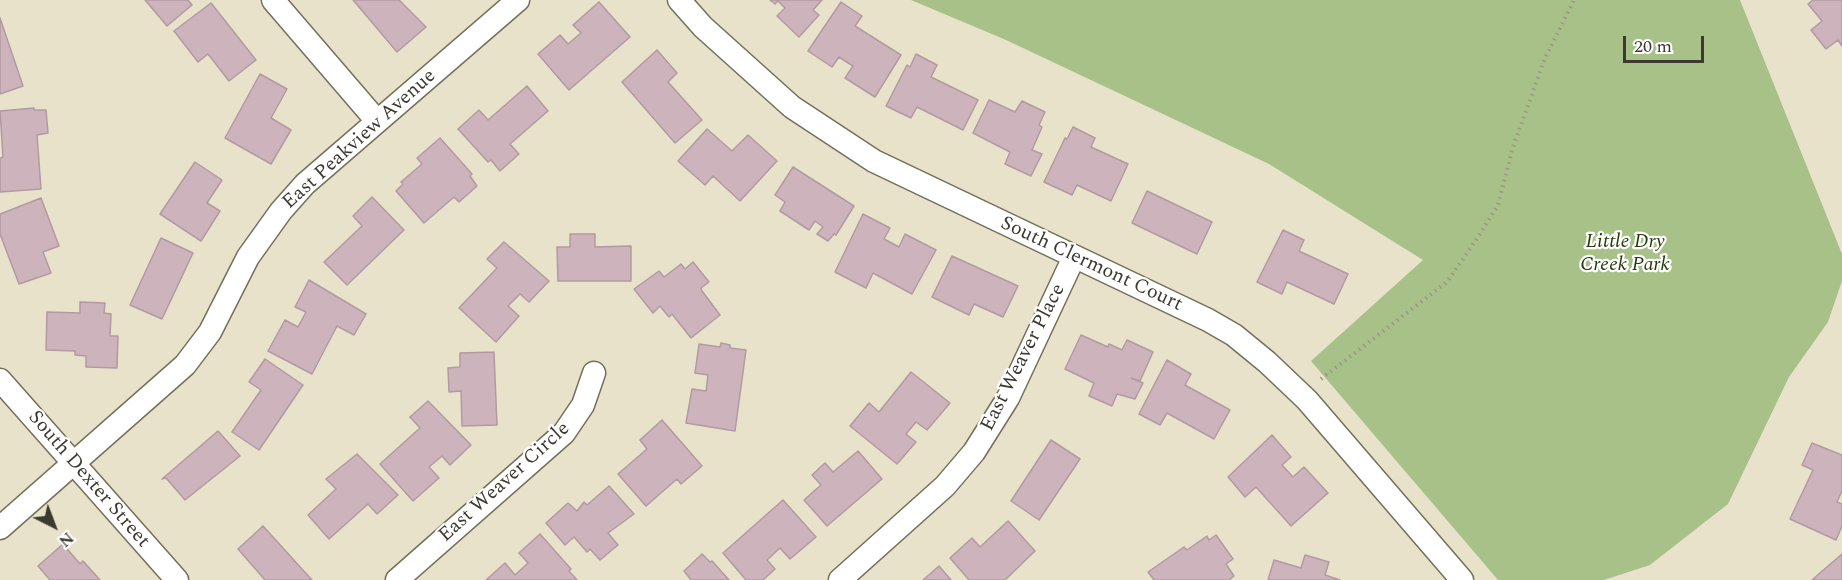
<!DOCTYPE html>
<html>
<head>
<meta charset="utf-8">
<style>
	body { margin:0 }
	#map { position:relative; width:1842px; height:580px; overflow:hidden; background:#e8e2cb; font-family:Spectral,serif }
	canvas { display:block }
	.north { position:absolute; left:24px; top:496px; width:60px; height:60px; -webkit-text-stroke:4px #fff; paint-order:stroke; rotate:138deg; font-size:16px; font-weight:700; line-height:24px; text-align:center; color:#3c3930 }
	.north::after { content:''; display:block; margin:auto; width:21px; height:27px; background:#3c3930; clip-path:polygon(50% 0,100% 100%,50% 72%,0 100%) }
	.scale { position:absolute; left:1623px; top:36px; width:81px; height:27px; box-sizing:border-box; border:3px solid #3c3930; border-top:0; padding-left:8px; font-size:18px; line-height:21px; white-space:nowrap; color:#3c3930; -webkit-text-stroke:4px #fff; paint-order:stroke }
</style>
</head>
<body>
<div id="map">
<canvas width="1842" height="580"></canvas>
<div class="north">N</div>
<div class="scale">20 m</div>
</div>
<script>
const g = document.querySelector('canvas').getContext('2d');
g.lineJoin = 'round';
function fill(path, color) { g.fillStyle = color; g.fill(path, 'evenodd'); }
const shape = rows => new Path2D(rows.map(r => 'M' + r).join(''));
function stroke(path, color, width, dash) { g.strokeStyle = color; g.lineWidth = width; g.lineCap = dash ? 'butt' : 'round'; g.setLineDash(dash || []); g.stroke(path); }
function write(font, color, halo, rows, align = 'center') {
  g.font = font + ' Spectral,serif'; g.lineWidth = 4.5; g.setLineDash([]); g.textBaseline = 'middle'; g.strokeStyle = halo; g.fillStyle = color; for (const [text, x, y, turn = 0] of rows) {
    g.save(); g.translate(x, y); g.rotate((+turn || 0) * Math.PI / 180); g.textAlign = isNaN(turn) ? turn : align; if (halo) g.strokeText(text, 0, 0); g.fillText(text, 0, 0); g.restore();
  }
}
fill(shape([
	[911,0,1740,0,1842,254,1842,281,1828,322,1789,377,1728,504,1650,565,1604,580,1498,580,1311,361,1423,260,1269,164,1006,40]
]), '#a8c189');
const building = shape([
	[145,0,188,0,192,5,167,26,145,0],
	[353,0,399,0,426,27,397,52,353,0],
	[770,0,822,0,813,10,819,15,799,37,777,16,785,8,778,1,775,4,770,0],
	[1813,0,1842,0,1842,46,1838,40,1826,49,1811,30,1822,21,1808,4,1813,0],
	[599,2,630,37,569,90,538,54,560,35,568,44,581,33,573,25,599,2],
	[841,2,862,16,855,26,901,55,875,97,845,78,853,66,839,57,832,67,808,51,841,2],
	[211,3,256,60,229,81,208,54,198,62,174,31,211,3],
	[0,18,23,86,0,94,0,18],
	[657,50,677,73,668,82,702,120,675,143,622,82,657,50],
	[916,54,937,65,931,77,978,100,963,130,917,107,911,118,886,106,907,65,910,67,916,54],
	[260,74,287,89,271,118,291,130,271,164,225,138,260,74],
	[527,86,548,111,510,144,519,154,500,171,491,160,488,162,458,129,479,110,488,120,527,86],
	[989,100,1015,112,1022,101,1045,112,1039,125,1042,127,1032,150,1042,154,1031,176,1005,164,1010,152,973,133,989,100],
	[34,108,34,110,46,110,48,133,37,135,41,189,0,192,0,158,3,157,0,111,34,108],
	[1073,127,1095,138,1091,147,1128,164,1111,201,1077,185,1072,195,1044,182,1065,138,1067,139,1073,127],
	[707,129,732,151,748,135,777,161,740,201,713,176,705,185,678,161,707,129],
	[440,138,472,174,470,176,477,186,459,202,454,197,424,223,396,191,403,184,401,182,422,164,417,158,440,138],
	[195,162,222,180,207,203,220,211,201,241,160,214,195,162],
	[793,167,854,206,836,235,834,234,828,241,817,234,823,227,815,221,809,230,780,211,785,202,775,195,793,167],
	[1147,191,1212,222,1197,254,1132,223,1147,191],
	[372,197,404,230,347,285,324,262,362,226,353,216,372,197],
	[41,198,59,246,43,252,51,273,19,284,0,234,0,214,41,198],
	[863,214,890,228,884,239,899,247,905,234,936,250,912,294,873,273,866,288,835,272,863,214],
	[1283,230,1304,240,1299,251,1348,274,1334,304,1287,282,1282,294,1257,282,1283,230],
	[570,234,595,234,595,247,631,246,631,281,558,281,557,247,570,247,570,234],
	[161,238,193,253,162,319,130,305,161,238],
	[504,242,549,281,529,302,520,294,508,306,519,316,496,342,459,308,497,268,487,259,504,242],
	[952,256,1018,286,1003,317,974,304,969,315,932,297,952,256],
	[693,262,709,282,701,288,702,291,720,315,691,338,672,314,669,317,660,306,653,313,634,289,659,271,664,277,681,264,685,269,693,262],
	[309,280,366,314,354,335,337,326,312,374,268,351,285,320,298,327,306,312,295,307,309,280],
	[80,302,105,303,104,313,111,314,110,336,118,336,117,368,86,367,86,356,75,355,75,351,46,350,47,312,80,313,80,302],
	[1081,335,1108,347,1109,344,1122,350,1127,340,1153,352,1140,381,1131,378,1143,383,1135,399,1117,394,1112,406,1089,396,1094,383,1092,382,1065,369,1081,335],
	[721,343,730,345,730,348,746,350,735,431,686,423,692,389,706,391,708,375,695,373,699,344,720,347,721,343],
	[494,352,497,425,462,426,461,391,449,392,448,368,460,367,460,353,494,352],
	[265,359,303,385,259,450,232,432,261,390,249,382,265,359],
	[1167,360,1191,374,1185,385,1230,410,1214,439,1167,413,1160,425,1139,414,1167,360],
	[911,372,950,403,927,430,916,422,906,434,916,442,897,464,850,426,869,403,879,412,911,372],
	[428,401,471,445,450,465,442,456,429,467,439,478,413,501,380,464,420,428,410,417,428,401],
	[662,420,702,466,681,484,677,479,646,506,618,474,647,449,640,440,662,420],
	[218,431,240,456,185,500,166,478,162,479,218,431],
	[1272,435,1291,457,1282,465,1293,477,1304,467,1328,493,1291,526,1256,487,1245,497,1228,477,1272,435],
	[1051,440,1080,459,1039,520,1011,501,1051,440],
	[1812,443,1842,455,1842,491,1837,502,1842,504,1842,526,1836,540,1790,519,1813,470,1802,465,1812,443],
	[858,451,882,479,827,526,804,500,821,485,812,475,825,463,833,472,858,451],
	[357,454,398,495,377,514,368,504,329,539,308,515,336,489,326,479,357,454],
	[609,486,634,514,608,533,618,545,600,560,590,549,587,552,574,537,565,545,546,523,568,503,577,511,584,502,587,505,609,486],
	[783,500,816,537,790,559,780,548,767,560,775,569,763,580,746,580,723,553,783,500],
	[1008,521,1035,551,1005,580,969,580,950,558,972,538,980,547,1008,521],
	[263,526,312,580,265,580,238,549,263,526],
	[540,534,571,569,569,571,577,580,486,580,505,563,515,575,528,563,519,553,540,534],
	[1216,535,1233,559,1226,564,1234,576,1229,580,1154,580,1148,572,1184,547,1187,550,1207,536,1209,540,1216,535],
	[63,544,80,564,83,561,100,580,50,580,38,566,63,544],
	[702,554,710,562,712,561,729,580,691,580,684,571,702,554],
	[1842,554,1842,580,1812,580,1820,573,1842,554],
	[1305,555,1329,562,1325,575,1340,580,1268,580,1274,560,1301,568,1305,555],
	[939,566,951,580,923,580,939,566]
]);
fill(building, '#ccb3bc');
stroke(building, '#b29aa2', 1.5);
const minor = shape([
	[273,0,377,121],
	[679,0,703,27,792,107,874,161,1208,320,1234,335,1267,362,1307,400,1462,580],
	[0,380,177,580],
	[0,528,185,365,210,332,248,257,281,211,305,184,518,0],
	[397,580,564,433,583,405,594,373],
	[840,580,945,486,974,452,1008,398,1074,257]
]);
stroke(minor, '#746f5a', 25);
stroke(shape([
	[1321,379,1447,282,1478,237,1498,205,1513,147,1545,58,1574,0]
]), '#9c9786', 4, [1.5, 4.5]);
stroke(minor, '#fff', 22);
write('20px', '#3c3930', '#fff', [
	["East Peakview Avenue",360,140,-42],
	["South Clermont Court",1091,265,25],
	["East Weaver Place",1024,358,-63],
	["South Dexter Street",88,480,49],
	["East Weaver Circle",505,483,-42]
]);
write('italic 20px', '#27380a', '#fff', [
	["Little Dry",1625,243],
	["Creek Park",1625,266]
]);
</script>
</body>
</html>
